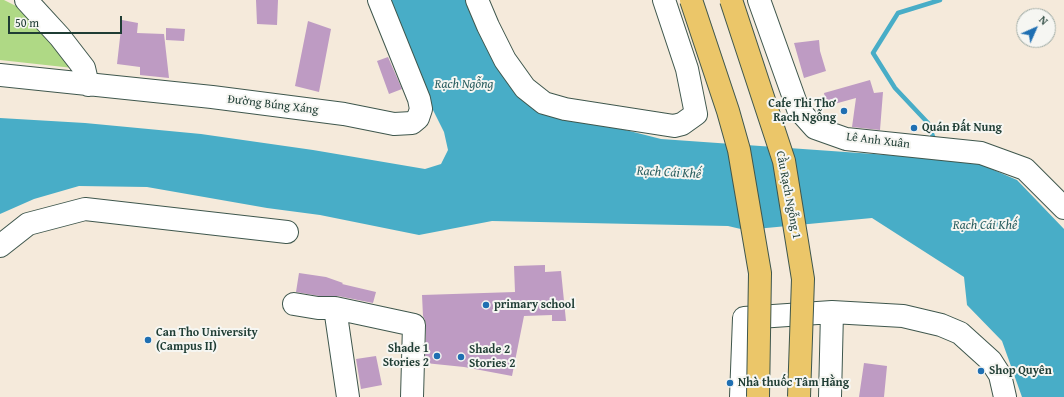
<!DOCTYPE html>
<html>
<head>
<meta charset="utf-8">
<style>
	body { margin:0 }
	#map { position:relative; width:1064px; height:397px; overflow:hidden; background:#f5eadb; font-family:"Gentium Book Plus",serif }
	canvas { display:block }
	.north { position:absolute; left:1016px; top:8px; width:40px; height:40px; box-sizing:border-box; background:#f6f6f2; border:1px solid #a0aca6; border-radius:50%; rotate:45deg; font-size:11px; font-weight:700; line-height:16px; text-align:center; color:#1f3d34 }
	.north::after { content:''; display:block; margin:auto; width:14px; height:18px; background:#1f6fb2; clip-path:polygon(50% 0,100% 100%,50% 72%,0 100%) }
	.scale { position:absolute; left:8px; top:16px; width:114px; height:18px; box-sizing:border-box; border:2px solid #1f3d34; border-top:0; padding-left:5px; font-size:12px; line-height:14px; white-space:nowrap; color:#1f3d34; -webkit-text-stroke:3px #f6f6f2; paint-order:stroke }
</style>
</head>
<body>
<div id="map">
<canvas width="1064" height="397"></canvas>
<div class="north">N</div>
<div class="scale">50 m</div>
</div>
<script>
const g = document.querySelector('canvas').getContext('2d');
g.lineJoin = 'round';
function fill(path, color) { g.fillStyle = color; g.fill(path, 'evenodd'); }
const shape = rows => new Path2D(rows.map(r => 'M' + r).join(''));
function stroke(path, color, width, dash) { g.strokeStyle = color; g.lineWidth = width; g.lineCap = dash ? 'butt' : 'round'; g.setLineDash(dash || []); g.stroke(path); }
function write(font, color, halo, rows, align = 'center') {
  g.font = font + ' "Gentium Book Plus",serif'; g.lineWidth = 4; g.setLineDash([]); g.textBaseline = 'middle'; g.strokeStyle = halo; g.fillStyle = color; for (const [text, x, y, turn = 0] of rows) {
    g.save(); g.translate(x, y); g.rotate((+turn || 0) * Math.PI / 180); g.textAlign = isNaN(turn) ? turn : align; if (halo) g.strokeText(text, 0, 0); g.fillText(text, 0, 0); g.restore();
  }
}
fill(shape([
	[0,0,4,0,20,8,73,68,0,60]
]), '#afd985');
fill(shape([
	[383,0,467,0,547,110,661,139,973,161,1017,180,1064,229,1064,397,1022,397,1002,341,967,305,964,277,872,218,745,230,728,226,492,221,419,235,320,215,267,208,147,187,79,186,34,199,0,214,0,118,85,123,201,134,313,150,425,169,441,164,448,150,444,132,419,82]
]), '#48adc7');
stroke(shape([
	[935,142,928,123,895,88,873,53,898,13,940,0]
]), '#48adc7', 4.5);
fill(shape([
	[256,0,278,0,277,25,257,24],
	[122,20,138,23,137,33,164,34,169,78,140,75,140,67,117,64],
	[308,21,331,29,319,92,295,86],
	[166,28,185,29,184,41,166,40],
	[819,40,820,51,826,71,804,78,794,43],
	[388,57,402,89,389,94,377,61],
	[870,80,874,93,883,92,880,130,852,127,856,98,827,106,824,93],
	[545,265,545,272,561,271,566,321,552,321,552,315,524,316,512,376,464,367,425,363,426,325,425,320,423,316,422,295,515,292,514,266],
	[299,273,326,277,343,283,342,284,376,292,373,303,338,296,319,296,296,292],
	[376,356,382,385,361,389,356,359],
	[864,363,887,366,884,397,859,397]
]), '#be9bc3');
const minor = shape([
	[26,0,60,37,84,68,88,85],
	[477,0,488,26,505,60,525,88,544,103,565,109,674,126,682,124,696,114,687,69,664,0],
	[759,0,798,109,815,128,846,139,981,153,1025,169,1064,208],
	[0,75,212,97,344,114,394,124,412,123,418,118,421,109,419,99,379,0],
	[0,246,28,224,85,209,287,232],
	[294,304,318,308,335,308],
	[348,397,335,308,414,325,412,397],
	[741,397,744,318,832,312,903,316,941,325,960,333,991,361,1000,375,1005,397],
	[830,397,832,312]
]);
stroke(minor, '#3f574d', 24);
stroke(minor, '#fff', 22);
const majorBridge = shape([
	[691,0,728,111,739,150,760,273,758,397],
	[731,0,784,161,803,279,799,397]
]);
stroke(majorBridge, '#3f574d', 24, []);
stroke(majorBridge, '#ebc669', 22);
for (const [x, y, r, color] of [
	[844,111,4,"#1f6fb2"],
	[914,128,4,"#1f6fb2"],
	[486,305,4,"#1f6fb2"],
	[148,340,4,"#1f6fb2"],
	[437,356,4,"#1f6fb2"],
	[461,357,4,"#1f6fb2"],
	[981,371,4,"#1f6fb2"],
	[730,383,4,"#1f6fb2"]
]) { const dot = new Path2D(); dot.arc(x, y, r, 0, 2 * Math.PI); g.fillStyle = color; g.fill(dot); stroke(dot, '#f6f6f2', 1.5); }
write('bold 12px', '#1f3d34', '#f6f6f2', [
	["Cafe Thi Thơ",836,104,"right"],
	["Rạch Ngỗng",836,118,"right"],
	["Quán Đất Nung",922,128],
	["primary school",494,305],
	["Can Tho University",156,333],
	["(Campus II)",156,347],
	["Shade 1",429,349,"right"],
	["Stories 2",429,363,"right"],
	["Shade 2",469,350],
	["Stories 2",469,364],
	["Shop Quyên",989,371],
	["Nhà thuốc Tâm Hằng",738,383]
], 'left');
write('12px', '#1f3d34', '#f6f6f2', [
	["Đường Búng Xáng",273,105,7],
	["Lê Anh Xuân",878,141,7],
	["Cầu Rạch Ngỗng 1",788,195,79]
]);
write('italic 13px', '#2b5f60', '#f6f6f2', [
	["Rạch Ngỗng",464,85],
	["Rạch Cái Khế",669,173,3],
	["Rạch Cái Khế",985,226]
]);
</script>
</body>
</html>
